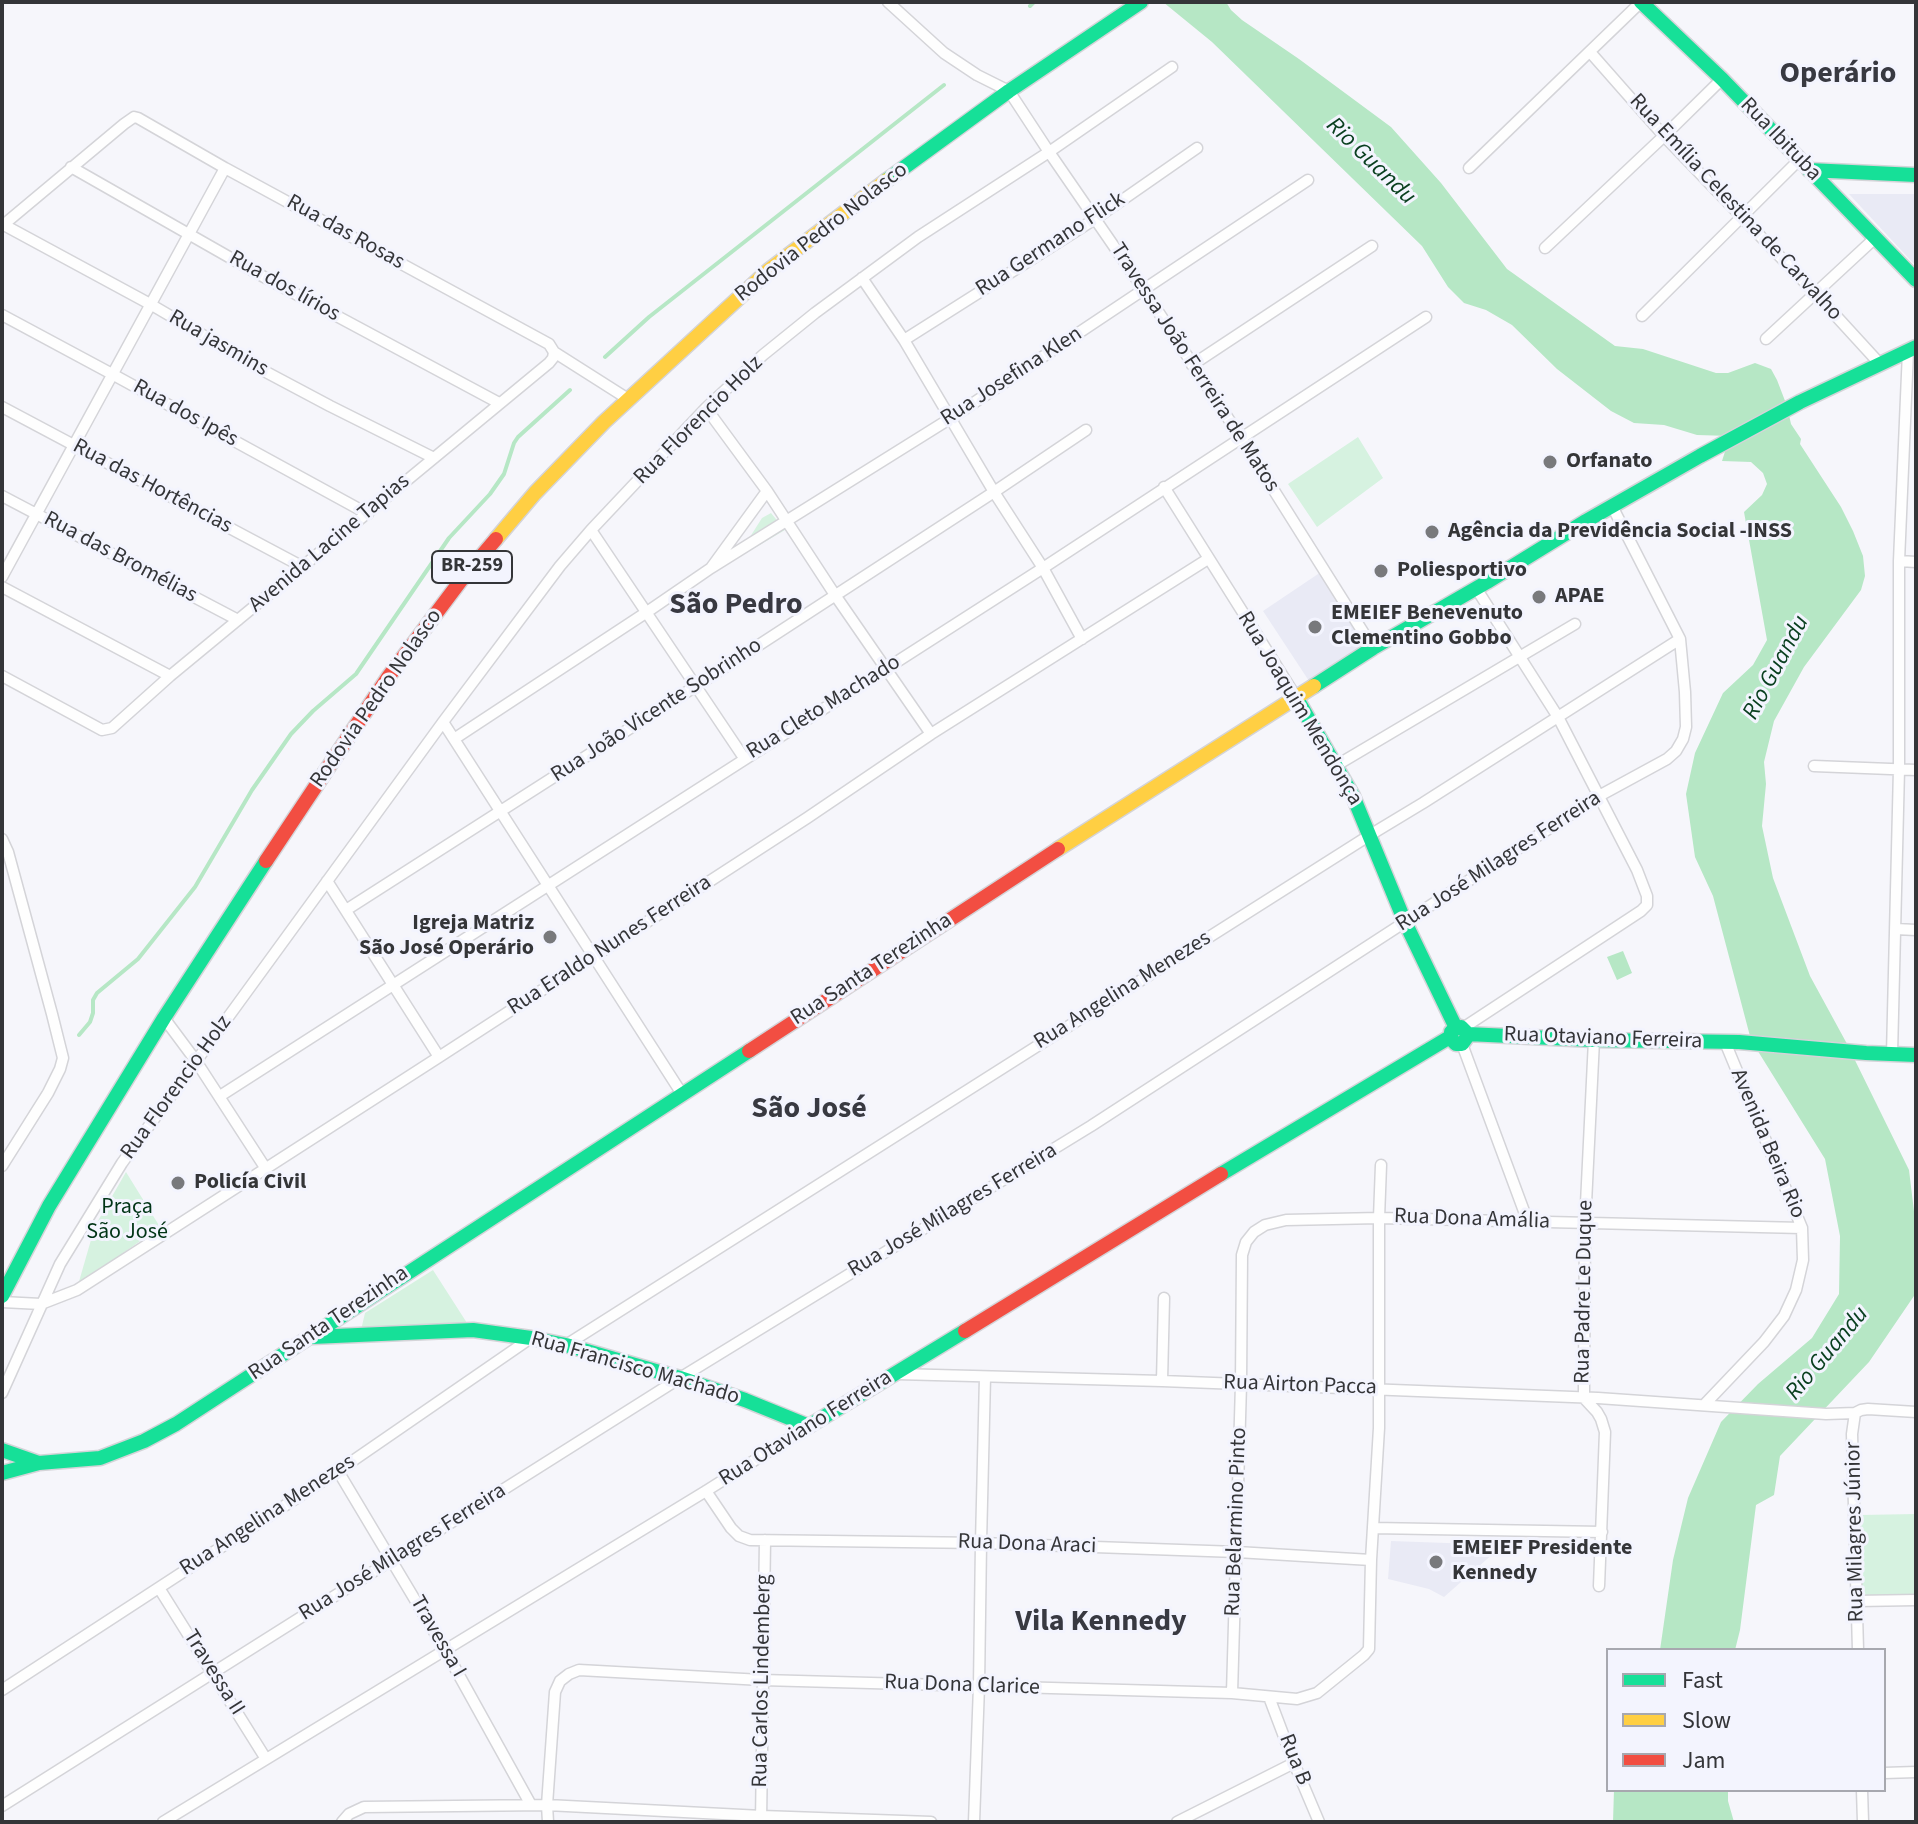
<!DOCTYPE html>
<html>
<head>
<meta charset="utf-8">
<style>
	body { margin:0 }
	#map { position:relative; width:1918px; height:1824px; overflow:hidden; background:#f6f6fb; font-family:"Source Sans 3",sans-serif }
	canvas { display:block }
	.frame { position:absolute; inset:0; border:4px solid #343538; pointer-events:none }
	.legend { position:absolute; left:1606px; top:1648px; width:280px; height:144px; box-sizing:border-box; background:#f3f4fe; border:2px solid #a7a8af; margin:0; padding:10px 14px; list-style:none; font-size:24px; color:#343538 }
	.legend li { display:flex; align-items:center; gap:16px; height:40px }
	.legend b { width:40px; border:2px solid #a7a8af }
</style>
</head>
<body>
<div id="map">
<canvas width="1918" height="1824"></canvas>
<div class="frame"></div>
<ul class="legend">
<li><b style="height:10px;background:#16e098"></b>Fast</li>
<li><b style="height:10px;background:#ffcf43"></b>Slow</li>
<li><b style="height:10px;background:#f24e42"></b>Jam</li>
</ul>
</div>
<script>
const g = document.querySelector('canvas').getContext('2d');
g.lineJoin = 'round';
function fill(path, color) { g.fillStyle = color; g.fill(path, 'evenodd'); }
const shape = rows => new Path2D(rows.map(r => 'M' + r).join(''));
function stroke(path, color, width, dash) { g.strokeStyle = color; g.lineWidth = width; g.lineCap = dash ? 'butt' : 'round'; g.setLineDash(dash || []); g.stroke(path); }
function write(font, color, halo, rows, align = 'center') {
  g.font = font + ' "Source Sans 3",sans-serif'; g.lineWidth = 6; g.setLineDash([]); g.textBaseline = 'middle'; g.strokeStyle = halo; g.fillStyle = color; for (const [text, x, y, turn = 0] of rows) {
    g.save(); g.translate(x, y); g.rotate((+turn || 0) * Math.PI / 180); g.textAlign = isNaN(turn) ? turn : align; if (halo) g.strokeText(text, 0, 0); g.fillText(text, 0, 0); g.restore();
  }
}
fill(shape([
	[1849,194,1916,194,1916,263,1913,263],
	[1321,572,1368,642,1309,681,1263,611],
	[1391,1541,1503,1545,1444,1597,1429,1589,1388,1579]
]), '#e9eaf5');
fill(shape([
	[1358,437,1383,478,1317,527,1288,484],
	[771,513,785,530,736,559,762,518],
	[126,1172,160,1227,78,1285,95,1226],
	[433,1270,467,1323,361,1330,365,1313],
	[1916,1514,1916,1597,1861,1597,1860,1515]
]), '#d6f2e0');
fill(shape([
	[1163,2,1226,2,1231,10,1242,20,1299,59,1391,127,1441,183,1507,269,1615,346,1643,349,1716,373,1728,373,1755,363,1771,369,1777,380,1787,406,1791,424,1801,439,1800,444,1841,507,1853,531,1863,556,1865,576,1861,590,1804,667,1774,721,1764,762,1766,784,1762,826,1773,878,1810,976,1846,1042,1909,1170,1916,1228,1916,1293,1869,1362,1780,1456,1774,1495,1756,1505,1740,1630,1735,1650,1660,1650,1673,1560,1688,1498,1721,1422,1758,1384,1812,1338,1839,1294,1840,1236,1825,1159,1751,1040,1713,896,1695,857,1686,794,1695,753,1723,693,1753,665,1767,640,1744,512,1762,495,1767,484,1763,473,1751,462,1722,461,1730,436,1697,435,1664,425,1634,423,1611,411,1557,369,1512,325,1486,310,1464,303,1448,287,1422,246,1212,42],
	[1623,951,1632,973,1617,980,1607,957],
	[1614,1790,1728,1790,1728,1801,1734,1822,1613,1822]
]), '#b6e7c5');
stroke(shape([
	[1030,6,1034,2],
	[605,357,649,317,944,85],
	[79,1035,90,1022,93,1013,93,1000,97,993,138,959,195,887,252,790,291,734,313,711,356,674,449,538,490,494,504,474,514,443,518,437,570,390]
]), '#b6e7c5', 4);
const street = shape([
	[888,2,944,53,977,75,1009,91,1049,152,1144,290,1241,438,1373,648],
	[1590,52,1664,136,1815,293,1880,364],
	[71,167,264,277,499,403],
	[1469,168,1641,2],
	[4,225,150,304,266,372,330,406,434,458],
	[2,226,124,124,134,117,138,118,225,168,549,344,554,352,628,399],
	[1545,248,1664,136,1722,79],
	[862,278,904,340,994,492,1043,568,1082,639],
	[2,315,112,374,368,514],
	[1642,316,1799,160],
	[1766,339,1874,239],
	[904,340,1095,219,1197,148],
	[1192,365,1372,246],
	[2,407,303,567],
	[706,408,767,491,835,595,931,734],
	[1164,487,1296,697],
	[2,496,238,620],
	[591,530,744,758],
	[1899,561,1916,562],
	[711,568,951,418,1308,180],
	[2,577,225,168],
	[2,587,170,676],
	[2,676,102,730,112,728,170,676,549,363,553,358,554,352],
	[443,722,682,1094],
	[454,739,647,612,711,568,767,491],
	[1337,765,1575,624],
	[1814,766,1916,770],
	[2,839,8,852,52,1014,63,1058,60,1069,48,1093,2,1166],
	[327,881,439,1057],
	[346,910,696,686,994,492,1086,430],
	[1896,929,1916,930],
	[164,1018,196,1061,266,1169],
	[1463,1028,1641,911,1647,905,1647,896,1637,870,1558,717,1476,588],
	[1594,1040,1585,1224,1584,1385,1584,1398,1597,1412,1601,1419,1605,1432,1599,1586],
	[1462,1044,1528,1222],
	[1892,1054,1899,769,1899,561,1908,351],
	[220,1096,1043,568,1426,317],
	[2,1302,41,1304,77,1290,439,1057,807,818,931,734,1208,559],
	[566,1345,1370,835,1423,803,1680,639],
	[897,1374,1162,1381,1598,1398,1826,1414,1855,1413,1861,1410,1868,1409,1916,1412],
	[1162,1381,1164,1298],
	[2,1393,60,1264,122,1163,443,722,560,566,591,530,706,408,763,355,815,313,918,237,1049,152,1172,67],
	[1704,1405,1764,1342,1784,1316,1796,1290,1803,1260,1802,1228,1725,1042],
	[1855,1413,1852,1434,1858,1650],
	[338,1471,445,1650,531,1805],
	[706,1491,731,1528,739,1536,750,1540,981,1543,1237,1552,1371,1560],
	[1373,1528,1602,1532],
	[159,1588,266,1759],
	[1857,1601,1916,1600],
	[2,1690,338,1471,531,1338],
	[1232,1693,1241,1384,1242,1255,1246,1242,1254,1232,1265,1225,1286,1220,1379,1218,1802,1228],
	[1269,1697,1294,1763,1319,1822],
	[1884,1773,1916,1772],
	[1862,1790,1863,1822],
	[2,1806,680,1378,1091,1126,1599,796,1667,759,1676,751,1683,739,1686,727,1685,692,1680,639,1612,506],
	[163,1822,706,1491,809,1426],
	[342,1822,349,1814,364,1807,547,1805,762,1816,931,1822],
	[548,1822,547,1805,555,1692,560,1681,569,1674,579,1670,762,1680,1232,1693,1297,1699,1317,1693,1364,1655,1369,1649,1371,1560,1379,1428,1379,1218,1381,1165],
	[761,1822,765,1540],
	[974,1822,979,1686,981,1543,985,1377],
	[1177,1822,1294,1763]
]);
const fast = shape([
	[1641,2,1722,79,1916,280],
	[1809,170,1916,175],
	[887,180,1009,91,1141,2],
	[1314,686,1373,648,1487,582,1586,521,1700,456,1800,402,1916,347],
	[1296,697,1353,796,1405,922,1456,1028,1461,1027,1466,1032,1467,1037,1462,1044,1456,1044,1452,1040,1451,1032,1456,1028],
	[1467,1034,1594,1040,1739,1042,1866,1053,1916,1055],
	[1221,1174,1450,1037],
	[2,1296,49,1206,164,1018,266,861],
	[312,1337,473,1330,531,1338,566,1345,680,1378,745,1400,809,1426,965,1331],
	[2,1450,39,1463],
	[2,1473,39,1463,100,1458,144,1441,176,1424,749,1051]
]);
const slow = shape([
	[496,539,535,493,604,422,769,270,887,180],
	[1058,849,1314,686]
]);
const jam = shape([
	[266,861,389,676,462,579,496,539],
	[749,1051,1058,849],
	[965,1331,1221,1174]
]);
stroke(street, '#d4d4d8', 13);
stroke(fast, '#d4d4d8', 17);
stroke(slow, '#d4d4d8', 17);
stroke(jam, '#d4d4d8', 17);
stroke(street, '#fefefe', 10);
stroke(fast, '#16e098', 14);
stroke(slow, '#ffcf43', 14);
stroke(jam, '#f24e42', 14);
for (const [x, y, r, color] of [
	[1550,462,8,"#78797c"],
	[1432,532,8,"#78797c"],
	[1381,571,8,"#78797c"],
	[1539,597,8,"#78797c"],
	[1315,627,8,"#78797c"],
	[550,937,8,"#78797c"],
	[178,1183,8,"#78797c"],
	[1436,1562,8,"#78797c"]
]) { const dot = new Path2D(); dot.arc(x, y, r, 0, 2 * Math.PI); g.fillStyle = color; g.fill(dot); stroke(dot, '#f3f4fe', 3); }
for (const [x, y, w] of [
	[472,567,80]
]) { const box = new Path2D(); box.roundRect(x - w / 2, y - 16, w, 32, 6); g.fillStyle = '#f3f4fe'; g.fill(box); stroke(box, '#343538', 2); }
write('bold 20px', '#343538', null, [
	["BR-259",472,567]
]);
write('22px', '#343538', '#f3f4fe', [
	["Rua Ibituba",1780,140,46],
	["Rua Emília Celestina de Carvalho",1735,208,47],
	["Rua das Rosas",345,233,29],
	["Rodovia Pedro Nolasco",822,233,-38],
	["Rua Germano Flick",1051,245,-33],
	["Rua dos lírios",284,287,29],
	["Rua jasmins",218,344,30],
	["Travessa João Ferreira de Matos",1194,368,57],
	["Rua Josefina Klen",1012,377,-33],
	["Rua dos Ipês",185,414,29],
	["Rua Florencio Holz",699,421,-45],
	["Rua das Hortências",152,487,28],
	["Avenida Lacine Tapias",330,544,-40],
	["Rua das Bromélias",120,558,28],
	["Rodovia Pedro Nolasco",377,699,-55],
	["Rua Cleto Machado",824,708,-32],
	["Rua Joaquim Mendonça",1299,709,59],
	["Rua João Vicente Sobrinho",657,711,-33],
	["Rua José Milagres Ferreira",1499,862,-33],
	["Rua Eraldo Nunes Ferreira",610,946,-33],
	["Rua Santa Terezinha",872,970,-33],
	["Rua Angelina Menezes",1123,991,-32],
	["Rua Otaviano Ferreira",1603,1039,2],
	["Rua Florencio Holz",177,1088,-54],
	["Avenida Beira Rio",1767,1144,67],
	["Rua José Milagres Ferreira",953,1211,-31],
	["Rua Dona Amália",1472,1220,2],
	["Rua Padre Le Duque",1585,1292,-89],
	["Rua Santa Terezinha",329,1324,-34],
	["Rua Francisco Machado",635,1369,16],
	["Rua Airton Pacca",1300,1386,2],
	["Rua Otaviano Ferreira",806,1429,-32],
	["Rua Angelina Menezes",268,1516,-33],
	["Rua Belarmino Pinto",1237,1522,-88],
	["Rua Milagres Júnior",1856,1532,-91],
	["Rua Dona Araci",1027,1545,2],
	["Rua José Milagres Ferreira",403,1553,-32],
	["Travessa I",437,1637,60],
	["Travessa II",213,1673,58],
	["Rua Carlos Lindemberg",763,1681,-89],
	["Rua Dona Clarice",962,1686,2],
	["Rua B",1294,1760,68]
]);
write('bold 22px', '#343538', '#f3f4fe', [
	["Orfanato",1566,462],
	["Agência da Previdência Social -INSS",1448,532],
	["Poliesportivo",1397,571],
	["APAE",1555,597],
	["EMEIEF Benevenuto",1331,614],
	["Clementino Gobbo",1331,639],
	["Igreja Matriz",534,924,"right"],
	["São José Operário",534,949,"right"],
	["Policía Civil",194,1183],
	["EMEIEF Presidente",1452,1549],
	["Kennedy",1452,1574]
], 'left');
write('22px', '#003416', '#f3f4fe', [
	["Praça",127,1208],
	["São José",127,1233]
]);
write('italic 24px', '#0a4020', '#f3f4fe', [
	["Rio Guandu",1370,162,44],
	["Rio Guandu",1777,668,-62],
	["Rio Guandu",1828,1354,-50]
]);
write('bold 30px', '#383941', '#f3f4fe', [
	["Operário",1838,75],
	["São Pedro",736,606],
	["São José",809,1110],
	["Vila Kennedy",1101,1623]
]);
</script>
</body>
</html>
